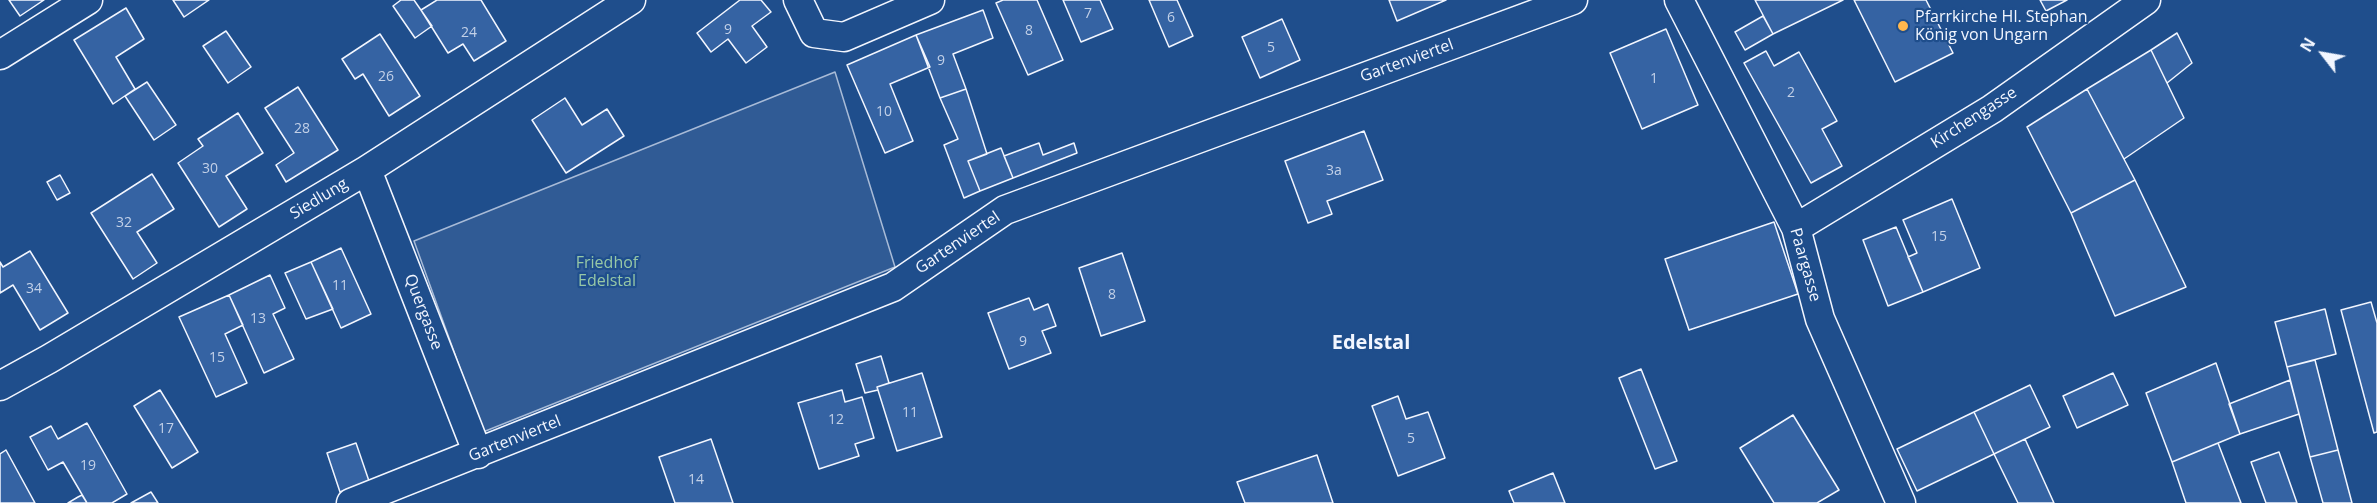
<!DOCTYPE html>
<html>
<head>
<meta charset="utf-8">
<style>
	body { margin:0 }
	#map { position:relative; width:2377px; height:503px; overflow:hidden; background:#1f4e8c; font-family:"Open Sans",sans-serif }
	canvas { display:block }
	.north { position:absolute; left:2293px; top:24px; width:60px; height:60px; -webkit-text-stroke:4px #1f4e8c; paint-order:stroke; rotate:301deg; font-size:16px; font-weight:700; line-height:24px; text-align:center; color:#f2f6ff }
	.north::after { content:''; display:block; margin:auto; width:21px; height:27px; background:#f2f6ff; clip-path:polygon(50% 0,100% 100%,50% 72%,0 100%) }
</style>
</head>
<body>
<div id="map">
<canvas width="2377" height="503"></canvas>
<div class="north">N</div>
</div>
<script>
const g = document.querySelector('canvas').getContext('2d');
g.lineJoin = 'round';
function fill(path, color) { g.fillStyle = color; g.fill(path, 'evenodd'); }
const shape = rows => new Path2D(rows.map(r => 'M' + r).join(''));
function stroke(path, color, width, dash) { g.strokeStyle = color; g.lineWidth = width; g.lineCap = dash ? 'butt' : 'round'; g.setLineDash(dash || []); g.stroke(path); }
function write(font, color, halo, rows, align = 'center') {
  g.font = font + ' "Open Sans",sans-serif'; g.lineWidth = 4.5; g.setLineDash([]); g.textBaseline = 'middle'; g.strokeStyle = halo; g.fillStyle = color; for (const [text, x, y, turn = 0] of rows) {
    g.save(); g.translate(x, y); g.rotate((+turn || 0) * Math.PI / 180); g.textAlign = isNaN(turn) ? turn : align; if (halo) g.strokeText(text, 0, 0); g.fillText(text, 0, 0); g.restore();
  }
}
const built = shape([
	[835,72,895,267,483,432,414,241,835,72]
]);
fill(built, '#305b95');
stroke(built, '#a8bbd7', 1.5);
const building = shape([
	[9,0,44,0,20,16,9,0],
	[173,0,209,0,184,17,173,0],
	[401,0,414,0,432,26,415,38,393,6,401,0],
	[437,0,481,0,506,41,474,61,463,44,448,53,421,10,437,0],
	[740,0,761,0,771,12,752,26,767,47,746,63,728,39,711,52,697,33,740,0],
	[1003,0,1037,0,1063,60,1028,75,996,3,1003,0],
	[1063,0,1100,0,1113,29,1081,42,1063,0],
	[1149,0,1177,0,1193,36,1169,47,1149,0],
	[1389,0,1446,0,1397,21,1389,0],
	[1755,0,1843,0,1773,34,1755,0],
	[1854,0,1926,0,1953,53,1895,82,1854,0],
	[2040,0,2067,0,2046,11,2040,0],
	[126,8,144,39,116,57,135,89,113,104,74,40,126,8],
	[983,10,993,38,953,54,966,89,940,98,916,35,983,10],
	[1763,16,1773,34,1745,50,1735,32,1763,16],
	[1282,19,1300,60,1260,78,1242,37,1282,19],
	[1666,29,1698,105,1642,129,1610,53,1666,29],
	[226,31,251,67,228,83,203,46,226,31],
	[2177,33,2192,63,2167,83,2151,50,2177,33],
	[380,34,420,96,389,116,363,74,355,79,342,59,380,34],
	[916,35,930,67,890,84,913,141,885,153,847,65,916,35],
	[2151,50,2184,118,2124,159,2087,89,2151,50],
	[1766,51,1774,66,1799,52,1837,121,1822,129,1842,166,1811,183,1744,63,1766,51],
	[147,82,176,125,154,140,125,96,147,82],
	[298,87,338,150,286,182,276,165,294,153,265,108,298,87],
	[966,89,987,154,968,161,980,191,964,198,944,145,958,139,940,98,966,89],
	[2087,89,2135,180,2071,213,2027,127,2087,89],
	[565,98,582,125,607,109,624,136,566,173,532,120,565,98],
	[238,113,263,153,226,176,247,209,219,227,178,163,203,146,198,139,238,113],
	[1364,131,1383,180,1327,201,1332,214,1308,223,1285,161,1364,131],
	[1039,143,1043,155,1074,143,1077,153,1013,178,1004,156,1039,143],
	[1001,148,1013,178,980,191,968,161,1001,148],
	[152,174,174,209,137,232,157,263,133,279,91,213,152,174],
	[60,175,70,193,57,200,47,182,60,175],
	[2135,180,2186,287,2115,316,2071,213,2135,180],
	[1952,199,1980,268,1923,292,1908,257,1917,253,1903,220,1952,199],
	[1774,222,1798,294,1689,330,1665,259,1774,222],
	[1896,227,1923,292,1888,306,1863,240,1896,227],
	[341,248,371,314,341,328,311,262,341,248],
	[30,251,68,313,40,330,13,285,0,293,0,262,3,267,30,251],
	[1122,253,1145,321,1101,336,1079,268,1122,253],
	[311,262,333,309,306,319,285,273,311,262],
	[270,275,285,308,273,314,294,359,264,373,229,295,270,275],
	[229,295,243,325,225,334,247,383,216,397,179,317,229,295],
	[1029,298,1034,310,1048,304,1056,326,1042,331,1051,353,1009,369,988,313,1029,298],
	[2371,302,2377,323,2377,432,2374,433,2341,310,2371,302],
	[2325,309,2336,354,2287,367,2275,322,2325,309],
	[881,356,889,383,877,387,878,390,865,393,856,364,881,356],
	[2315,360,2338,450,2310,457,2287,367,2315,360],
	[2216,363,2240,434,2172,462,2146,393,2216,363],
	[1641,369,1677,461,1655,469,1619,378,1641,369],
	[922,373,942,437,897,451,877,387,922,373],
	[2113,373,2128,405,2077,428,2063,396,2113,373],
	[2290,380,2299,414,2240,434,2229,404,2290,380],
	[2030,385,2050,427,1994,454,1974,412,2030,385],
	[160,390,198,452,172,468,134,406,160,390],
	[842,390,845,402,862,397,874,438,855,444,859,456,819,469,798,403,842,390],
	[1398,396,1406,419,1428,412,1445,458,1398,476,1372,406,1398,396],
	[1974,412,1994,454,1917,491,1897,449,1974,412],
	[1793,415,1839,490,1817,503,1774,503,1740,448,1793,415],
	[87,423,127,494,112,503,87,503,63,462,48,470,30,437,51,426,58,439,87,423],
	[711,439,733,503,675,503,659,457,711,439],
	[2025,439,2054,503,2018,503,1994,454,2025,439],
	[356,443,369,481,340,492,327,453,356,443],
	[2218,443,2241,503,2186,503,2172,462,2218,443],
	[6,450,35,503,0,503,0,454,6,450],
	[2338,450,2352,503,2323,503,2310,457,2338,450],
	[2279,452,2297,503,2266,503,2251,462,2279,452],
	[1317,455,1333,503,1245,503,1237,482,1317,455],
	[1553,473,1565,503,1514,503,1509,491,1553,473],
	[151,492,158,503,131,503,151,492],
	[82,495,87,503,68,503,78,497,82,495]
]);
fill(building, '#3563a3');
stroke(building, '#f2f6ff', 1.5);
const street = shape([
	[798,0,814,33,844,37,930,0],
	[1679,0,1796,228,1820,319,1901,503],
	[0,55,88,0],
	[367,170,478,454],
	[1796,228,1992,109,2146,0],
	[0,386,49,359,367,170,631,0],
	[351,503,893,287,1005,210,1573,0]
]);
stroke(street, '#f2f6ff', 31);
stroke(street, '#1f4e8c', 28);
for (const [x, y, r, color] of [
	[1903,26,6,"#ffb74d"]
]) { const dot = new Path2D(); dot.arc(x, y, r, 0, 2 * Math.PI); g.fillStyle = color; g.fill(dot); stroke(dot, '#1f4e8c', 2); }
write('14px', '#c3d1e8', null, [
	["7",1088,14],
	["6",1171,18],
	["9",728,30],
	["8",1029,31],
	["24",469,33],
	["5",1271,48],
	["9",941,61],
	["26",386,77],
	["1",1654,79],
	["2",1791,93],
	["10",884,112],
	["28",302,129],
	["30",210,169],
	["3a",1334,171],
	["32",124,223],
	["15",1939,237],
	["11",340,286],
	["34",34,289],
	["8",1112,295],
	["13",258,319],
	["9",1023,342],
	["15",217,358],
	["11",910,413],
	["12",836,420],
	["17",166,429],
	["5",1411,439],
	["19",88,466],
	["14",696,480]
]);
write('16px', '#f2f6ff', '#1f4e8c', [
	["Pfarrkirche Hl. Stephan",1915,17],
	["König von Ungarn",1915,35]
], 'left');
write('16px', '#f2f6ff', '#1f4e8c', [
	["Gartenviertel",1407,61,-20],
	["Kirchengasse",1974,118,-33],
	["Siedlung",319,199,-31],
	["Gartenviertel",958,243,-34],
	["Paargasse",1805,265,74],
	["Quergasse",423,312,69],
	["Gartenviertel",515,439,-22]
]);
write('16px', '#97c8a6', '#1f4e8c', [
	["Friedhof",607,263],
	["Edelstal",607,281]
]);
write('bold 20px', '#f2f6ff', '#1f4e8c', [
	["Edelstal",1371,343]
]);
</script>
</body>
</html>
